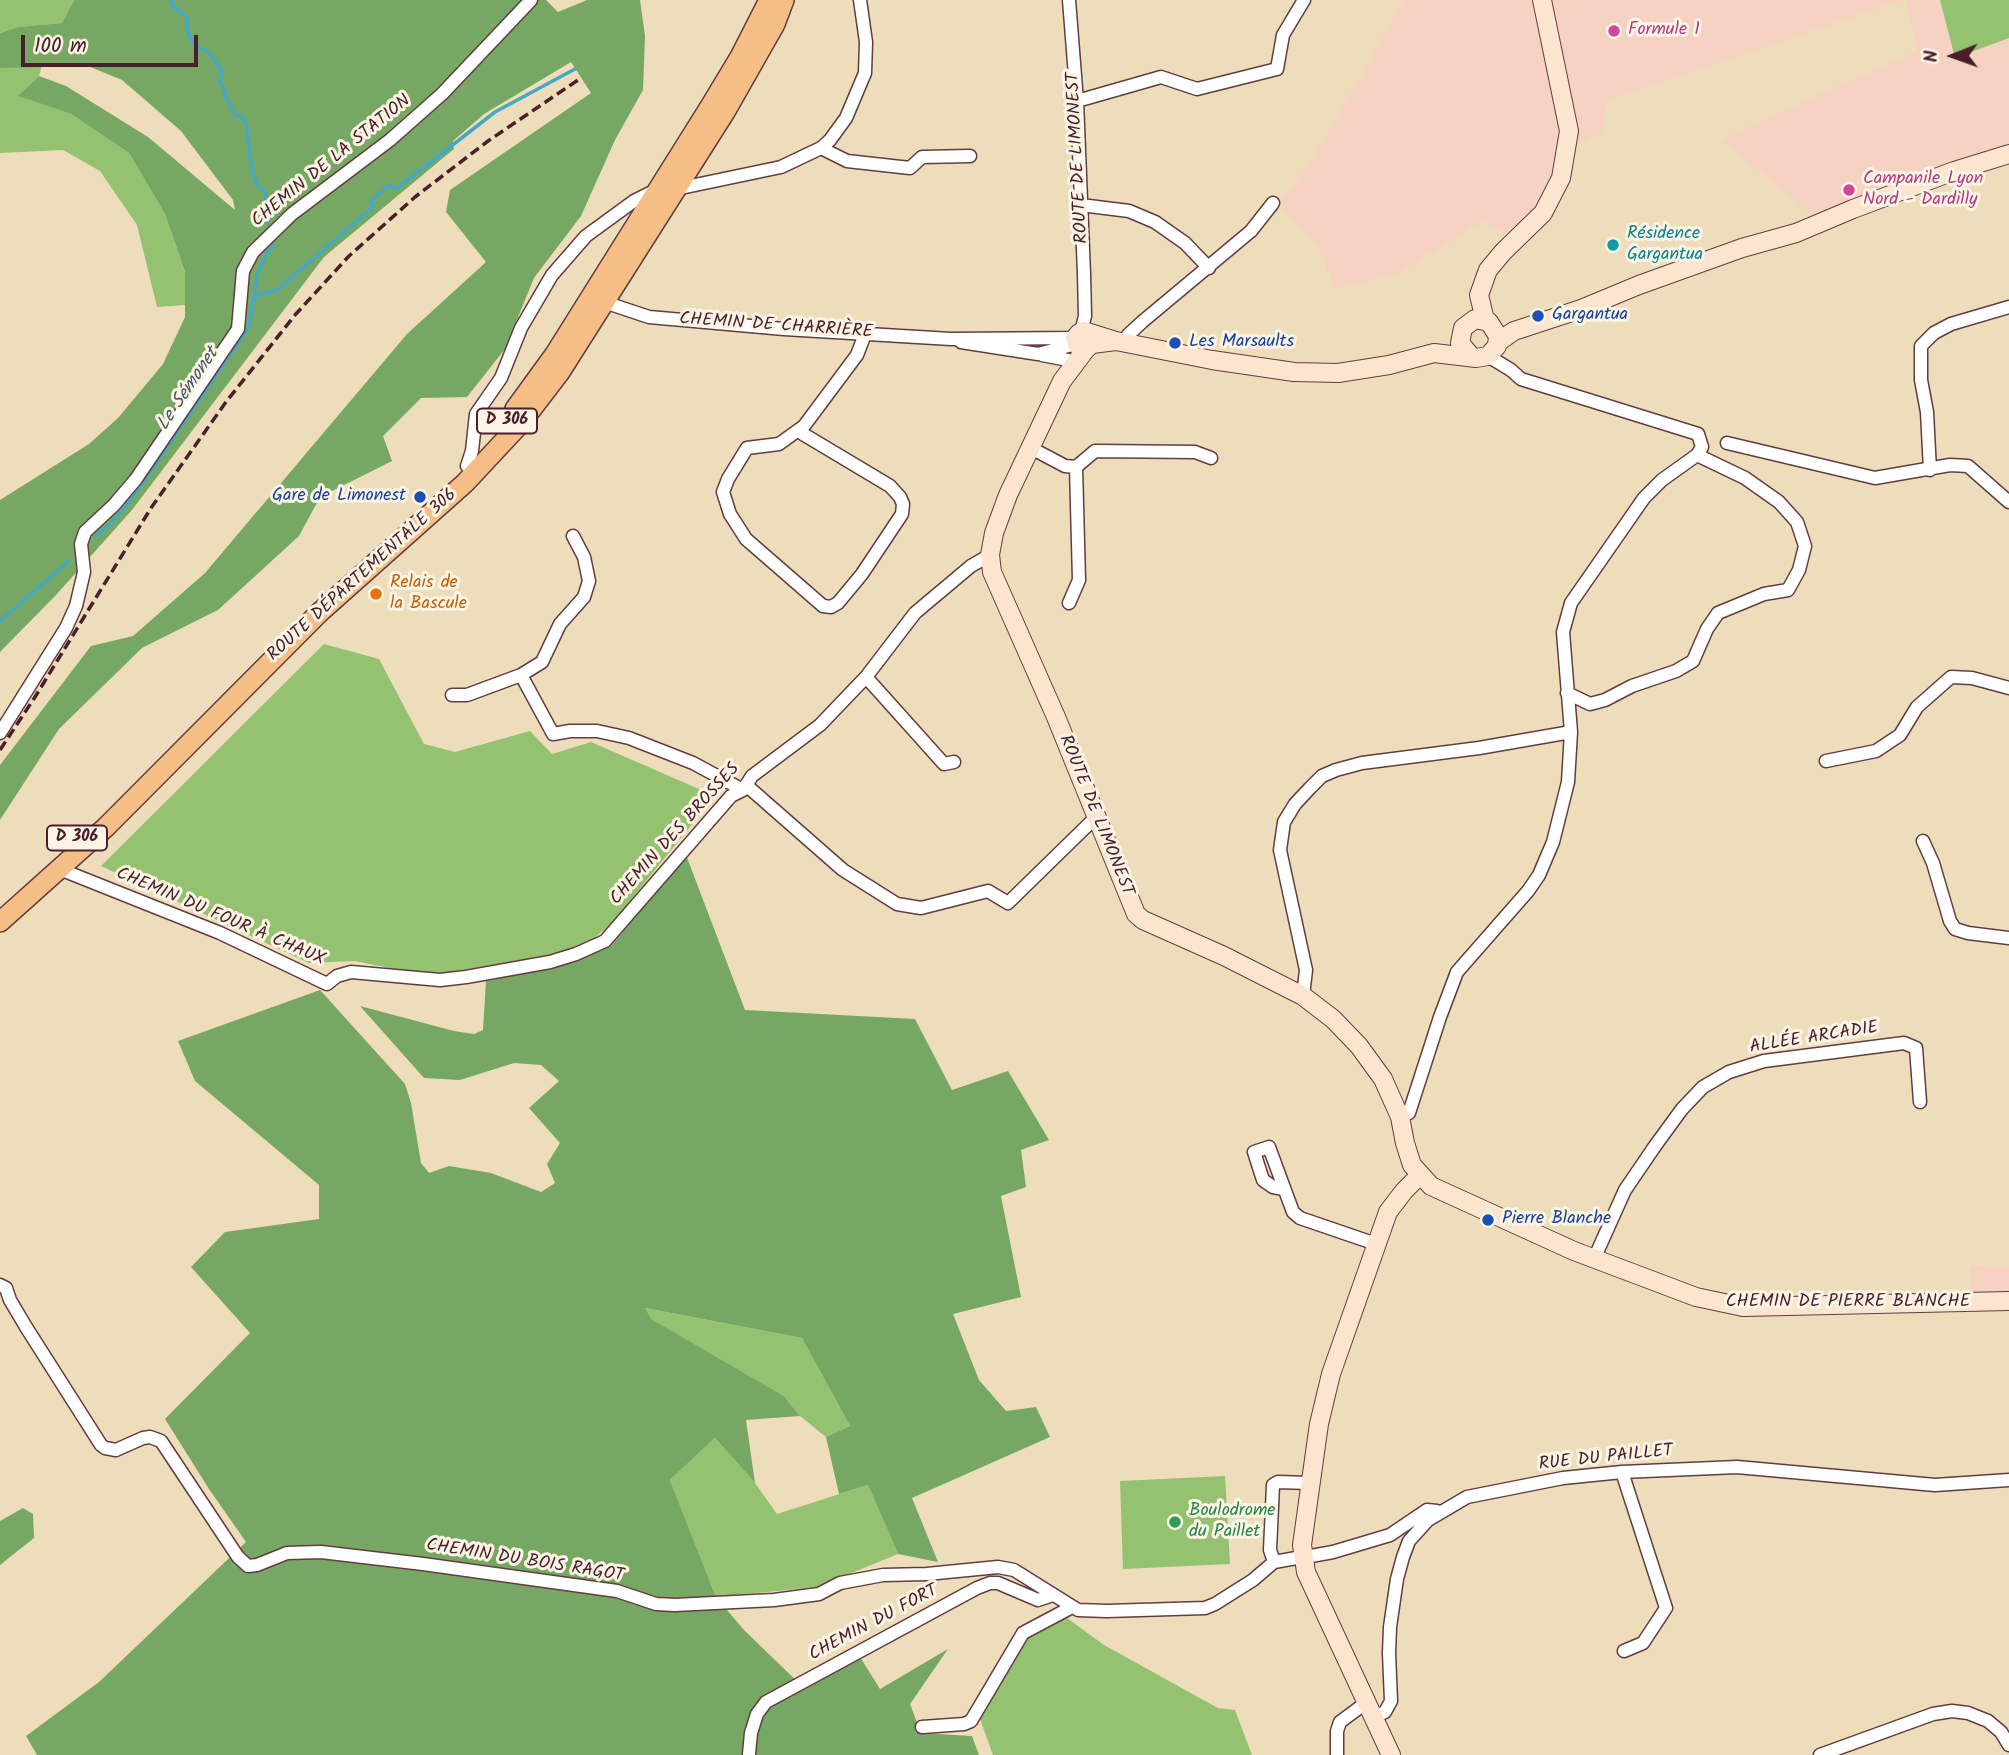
<!DOCTYPE html>
<html>
<head>
<meta charset="utf-8">
<style>
	body { margin:0 }
	#map { position:relative; width:2009px; height:1755px; overflow:hidden; background:#edb; font-family:Kalam,sans-serif }
	canvas { display:block }
	.north { position:absolute; left:1918px; top:21px; width:70px; height:70px; -webkit-text-stroke:5px #fcf5e5; paint-order:stroke; rotate:269deg; font-size:19px; font-weight:700; line-height:28px; text-align:center; color:#4a1f2b }
	.north::after { content:''; display:block; margin:auto; width:24px; height:32px; background:#4a1f2b; clip-path:polygon(50% 0,100% 100%,50% 72%,0 100%) }
	.scale { position:absolute; left:21px; top:35px; width:177px; height:32px; box-sizing:border-box; border:4px solid #4a1f2b; border-top:0; padding-left:9px; font-size:21px; line-height:24px; white-space:nowrap; color:#4a1f2b; -webkit-text-stroke:5px #fcf5e5; paint-order:stroke }
</style>
</head>
<body>
<div id="map">
<canvas width="2009" height="1755"></canvas>
<div class="north">N</div>
<div class="scale">100 m</div>
</div>
<script>
const g = document.querySelector('canvas').getContext('2d');
g.lineJoin = 'round';
function fill(path, color) { g.fillStyle = color; g.fill(path, 'evenodd'); }
const shape = rows => new Path2D(rows.map(r => 'M' + r).join(''));
function stroke(path, color, width, dash) { g.strokeStyle = color; g.lineWidth = width; g.lineCap = dash ? 'butt' : 'round'; g.setLineDash(dash || []); g.stroke(path); }
function write(font, color, halo, rows, align = 'center') {
  g.font = font + ' Kalam,sans-serif'; g.lineWidth = 6; g.setLineDash([]); g.textBaseline = 'middle'; g.strokeStyle = halo; g.fillStyle = color; for (const [text, x, y, turn = 0] of rows) {
    g.save(); g.translate(x, y); g.rotate((+turn || 0) * Math.PI / 180); g.textAlign = isNaN(turn) ? turn : align; if (halo) g.strokeText(text, 0, 0); g.fillText(text, 0, 0); g.restore();
  }
}
fill(shape([
	[1403,0,1903,0,1608,100,1602,132,1561,155,1555,177,1538,207,1509,236,1483,221,1398,273,1335,289,1318,246,1278,203,1308,167,1368,65],
	[1906,0,1940,0,1955,58,2009,38,2009,147,1816,217,1722,141,1760,122,1917,51],
	[1970,1266,2009,1267,2009,1298,1972,1299]
]), '#f6d2c3');
fill(shape([
	[0,0,74,0,62,23,18,27,0,33],
	[1940,0,2009,0,2009,38,1955,58],
	[42,65,39,76,19,96,71,114,129,153,165,214,185,272,185,305,157,307,137,225,100,171,63,150,0,153,0,68],
	[324,644,379,659,424,744,455,752,530,731,552,754,591,742,715,796,612,923,590,942,554,954,448,974,399,970,355,961,309,963,101,866],
	[645,1308,802,1338,850,1426,826,1437,800,1416,784,1396,650,1319],
	[715,1438,755,1483,777,1514,868,1485,898,1554,817,1587,716,1597,670,1480],
	[1225,1476,1230,1564,1123,1569,1120,1481],
	[1067,1618,1104,1645,1218,1708,1235,1710,1252,1755,993,1755,980,1719,1026,1638]
]), '#94c271');
fill(shape([
	[74,0,546,0,558,12,587,0,640,0,645,36,643,90,615,140,581,216,534,278,505,349,467,397,421,398,383,436,392,461,320,497,299,536,218,610,142,648,59,729,0,820,0,765,91,646,133,636,205,573,407,334,486,262,446,212,450,190,591,93,571,62,484,114,453,141,454,149,324,257,132,510,56,595,0,652,0,500,89,444,118,418,163,364,185,317,185,272,165,214,129,153,71,114,18,96,39,76,66,86,148,137,235,210,233,200,181,131,122,80,88,66,0,68,0,33,18,27,62,23],
	[686,855,745,1010,915,1019,952,1090,1008,1071,1049,1140,1021,1150,1026,1187,1001,1196,1021,1297,953,1314,979,1380,1006,1411,1036,1407,1050,1437,912,1498,938,1562,898,1554,868,1485,839,1494,826,1437,850,1426,802,1338,645,1308,651,1319,784,1396,800,1416,746,1420,755,1483,715,1438,670,1480,716,1597,744,1630,804,1688,860,1657,880,1689,948,1649,910,1704,921,1733,972,1736,979,1755,37,1755,26,1736,99,1682,246,1542,209,1489,165,1419,250,1333,191,1267,225,1232,319,1219,319,1185,195,1081,178,1041,320,990,405,1084,411,1103,421,1163,429,1173,449,1166,491,1173,541,1192,555,1183,547,1164,560,1143,529,1108,559,1081,541,1065,514,1063,460,1080,424,1078,360,1006,454,1031,474,1034,483,1030,486,981,575,962,612,945],
	[23,1508,33,1514,34,1538,0,1565,0,1521]
]), '#77a863');
stroke(shape([
	[171,0,174,7,187,17,187,30,192,42,199,48,208,52,216,62,222,72,219,81,224,88,225,96,236,116,242,116,246,124,252,171,257,184,264,191,268,201,267,223],
	[253,301,258,295,277,290,374,206,370,202,389,185,396,189,495,112,575,69],
	[96,536,117,517,140,487,249,327,257,275,267,252,273,247,272,243],
	[0,621,69,561]
]), '#46a8c5', 3.5);
const street = shape([
	[1069,0,1077,101,1084,274,1085,316,1081,332],
	[1077,101,1161,77,1197,89,1277,69,1283,35,1304,0],
	[821,148,847,161,910,168,922,157,970,156],
	[676,189,781,167,821,148,830,140,846,118,865,73,866,42,860,0],
	[1081,205,1129,211,1155,222,1185,243,1209,268],
	[604,302,649,317,784,329,951,339,1075,338],
	[961,342,1038,354,1076,344],
	[1126,343,1128,335,1142,322,1251,231,1273,203],
	[1042,355,1068,360],
	[798,431,890,486,900,497,903,504,902,514,862,574,838,603,831,607,823,606,746,539,730,514,723,492,728,479,747,448,779,444,804,426,857,355,865,334],
	[1727,443,1875,478,1950,465,1968,466,2009,502],
	[1031,448,1065,466,1076,467,1095,451,1195,452,1211,458],
	[467,466,472,451,476,414,501,378,521,328,552,275,586,236,634,201,654,191],
	[1930,470,1927,412,1921,380,1921,346,1934,333,1951,324,2009,307],
	[1069,603,1079,580,1076,467],
	[521,675,553,734,570,731,597,731,629,738,693,763,743,790],
	[866,677,944,764,954,762],
	[1567,693,1590,704,1605,700,1632,686,1676,671,1693,661,1707,629,1718,613,1764,594,1788,590,1799,570,1805,546,1797,522,1779,502,1745,478,1697,455],
	[452,695,467,695,521,675,542,662,560,624,584,597,589,581,584,557,573,536],
	[0,733,66,628,76,606,84,572,81,544,85,532,114,505,136,479,238,329,243,271,253,252,292,214,390,140,442,94,531,0],
	[1826,761,1876,751,1900,735,1917,707,1951,677,1972,678,2009,688],
	[746,785,843,870,897,904,921,908,988,891,1008,903,1096,817],
	[1923,841,1933,863,1950,921,1955,929,1968,933,2009,938],
	[62,867,67,872,220,933,327,984,337,976,351,972,440,980,466,977,550,962,576,954,605,941,731,796,743,790,752,776,820,725,866,677,915,613,971,566,990,555],
	[1303,996,1306,970,1280,850,1284,822,1295,804,1310,788,1322,776,1336,770,1362,763,1479,748,1571,732],
	[1400,1117,1409,1113,1440,1017,1457,972,1528,891,1539,875,1553,842,1568,782,1571,732,1563,632,1571,603,1644,498,1662,480,1697,455,1702,447,1698,434,1521,379,1511,370,1488,356],
	[1284,1189,1273,1187,1263,1180,1254,1152,1269,1147,1293,1212,1300,1218,1376,1244],
	[1594,1259,1625,1190,1655,1146,1682,1109,1703,1087,1729,1072,1764,1061,1904,1043,1916,1048,1920,1102],
	[0,1285,6,1288,10,1300,26,1327,101,1445,105,1448,116,1450,143,1438,150,1437,161,1441,238,1557,248,1566,257,1565,287,1553,321,1552,423,1564,617,1591,656,1604,675,1605,774,1600,819,1594,840,1583,883,1575,927,1574,998,1567,1014,1570,1078,1610,1107,1611,1205,1608,1215,1604,1253,1580,1274,1562,1302,1557],
	[1622,1472,1666,1608,1643,1643,1624,1651],
	[1311,1556,1333,1552,1390,1535,1427,1510,1437,1511],
	[1274,1562,1270,1550,1273,1485,1278,1482,1309,1483],
	[1374,1717,1385,1712,1391,1701,1389,1653,1390,1627,1397,1579,1403,1557,1409,1541,1428,1520,1467,1497,1563,1478,1622,1472,1737,1467,1935,1485,2009,1480],
	[922,1727,964,1724,971,1721,1023,1633,1072,1607],
	[749,1754,751,1733,757,1714,766,1702,977,1588,990,1583,998,1583,1038,1600,1053,1595],
	[1337,1755,1337,1731,1340,1722,1367,1702],
	[1820,1755,1933,1714,1952,1711,1968,1713,1988,1721,2001,1732,2009,1745]
]);
const secondary = shape([
	[1485,320,1479,295,1488,270,1503,252,1543,213,1561,178,1569,131,1542,0],
	[1116,341,1092,344,1086,349,1062,381,1008,495,994,533,990,555,992,572,1056,717,1136,914,1143,920,1224,956,1303,996,1333,1019,1359,1046,1383,1079,1400,1117,1405,1143,1412,1165,1431,1186,1574,1251,1696,1297,1743,1307,2009,1301],
	[1498,342,1514,331,1581,309,1639,285,1742,248,1796,233,1853,209,1954,171,2009,154],
	[1078,346,1075,338,1079,333,1084,331,1116,341,1212,360,1294,372,1338,373,1389,365,1434,353,1476,358,1488,356,1497,346,1498,336,1489,322,1475,319,1463,328,1460,343,1471,356],
	[1391,1755,1306,1572,1302,1545,1319,1424,1331,1374,1388,1212,1404,1191,1420,1175]
]);
const primary = shape([
	[515,409,555,354,711,105,740,57,769,0],
	[0,922,106,827,319,613,465,483,521,423,560,372,725,112,775,24,784,0]
]);
stroke(street, '#633c41', 15);
stroke(secondary, '#633c41', 20);
stroke(primary, '#633c41', 22);
stroke(street, '#fff', 12);
stroke(secondary, '#fbe5cf', 18);
stroke(primary, '#f6be87', 19);
stroke(shape([
	[0,750,35,697,151,508,226,402,295,315,349,256,415,197,488,141,581,78]
]), '#4a1f2b', 3.5, [10, 5]);
for (const [x, y, r, color] of [
	[1614,31,7,"#d1479c"],
	[1849,190,7,"#d1479c"],
	[1613,245,7,"#0f9aa8"],
	[1538,316,7,"#1a4fb4"],
	[1175,343,7,"#1a4fb4"],
	[420,497,7,"#1a4fb4"],
	[376,594,7,"#e8710a"],
	[1488,1220,7,"#1a4fb4"],
	[1175,1522,7,"#2e9e5b"]
]) { const dot = new Path2D(); dot.arc(x, y, r, 0, 2 * Math.PI); g.fillStyle = color; g.fill(dot); stroke(dot, '#fcf5e5', 2.5); }
for (const [x, y, w] of [
	[507,421,60],
	[77,838,60]
]) { const box = new Path2D(); box.roundRect(x - w / 2, y - 12.5, w, 25, 5); g.fillStyle = '#fcf5e5'; g.fill(box); stroke(box, '#4a1f2b', 2); }
write('bold 16px', '#4a1f2b', null, [
	["D 306",507,421],
	["D 306",77,838]
]);
write('18px', '#b23c85', '#fcf5e5', [
	["Formule 1",1628,31],
	["Campanile Lyon",1863,180],
	["Nord - Dardilly",1863,201]
], 'left');
write('18px', '#4a1f2b', '#fcf5e5', [
	["ROUTE DE LIMONEST",1079,158,-93],
	["CHEMIN DE LA STATION",332,162,-39],
	["CHEMIN DE CHARRIÈRE",776,327,4],
	["ROUTE DÉPARTEMENTALE 306",363,576,-42],
	["ROUTE DE LIMONEST",1095,816,68],
	["CHEMIN DES BROSSES",676,835,-48],
	["CHEMIN DU FOUR À CHAUX",220,918,23],
	["ALLÉE ARCADIE",1814,1039,-9],
	["CHEMIN DE PIERRE BLANCHE",1848,1303],
	["RUE DU PAILLET",1606,1459,-6],
	["CHEMIN DU BOIS RAGOT",525,1562,9],
	["CHEMIN DU FORT",874,1624,-28]
]);
write('18px', '#0d838f', '#fcf5e5', [
	["Résidence",1627,235],
	["Gargantua",1627,256]
], 'left');
write('18px', '#164399', '#fcf5e5', [
	["Gargantua",1552,316],
	["Les Marsaults",1189,343],
	["Gare de Limonest",406,497,"right"],
	["Pierre Blanche",1502,1220]
], 'left');
write('18px', '#c56008', '#fcf5e5', [
	["Relais de",390,584],
	["la Bascule",390,605]
], 'left');
write('18px', '#27864d', '#fcf5e5', [
	["Boulodrome",1189,1512],
	["du Paillet",1189,1533]
], 'left');
write('italic 19px', '#485669', '#fcf5e5', [
	["Le Sémonet",189,390,-56]
]);
</script>
</body>
</html>
